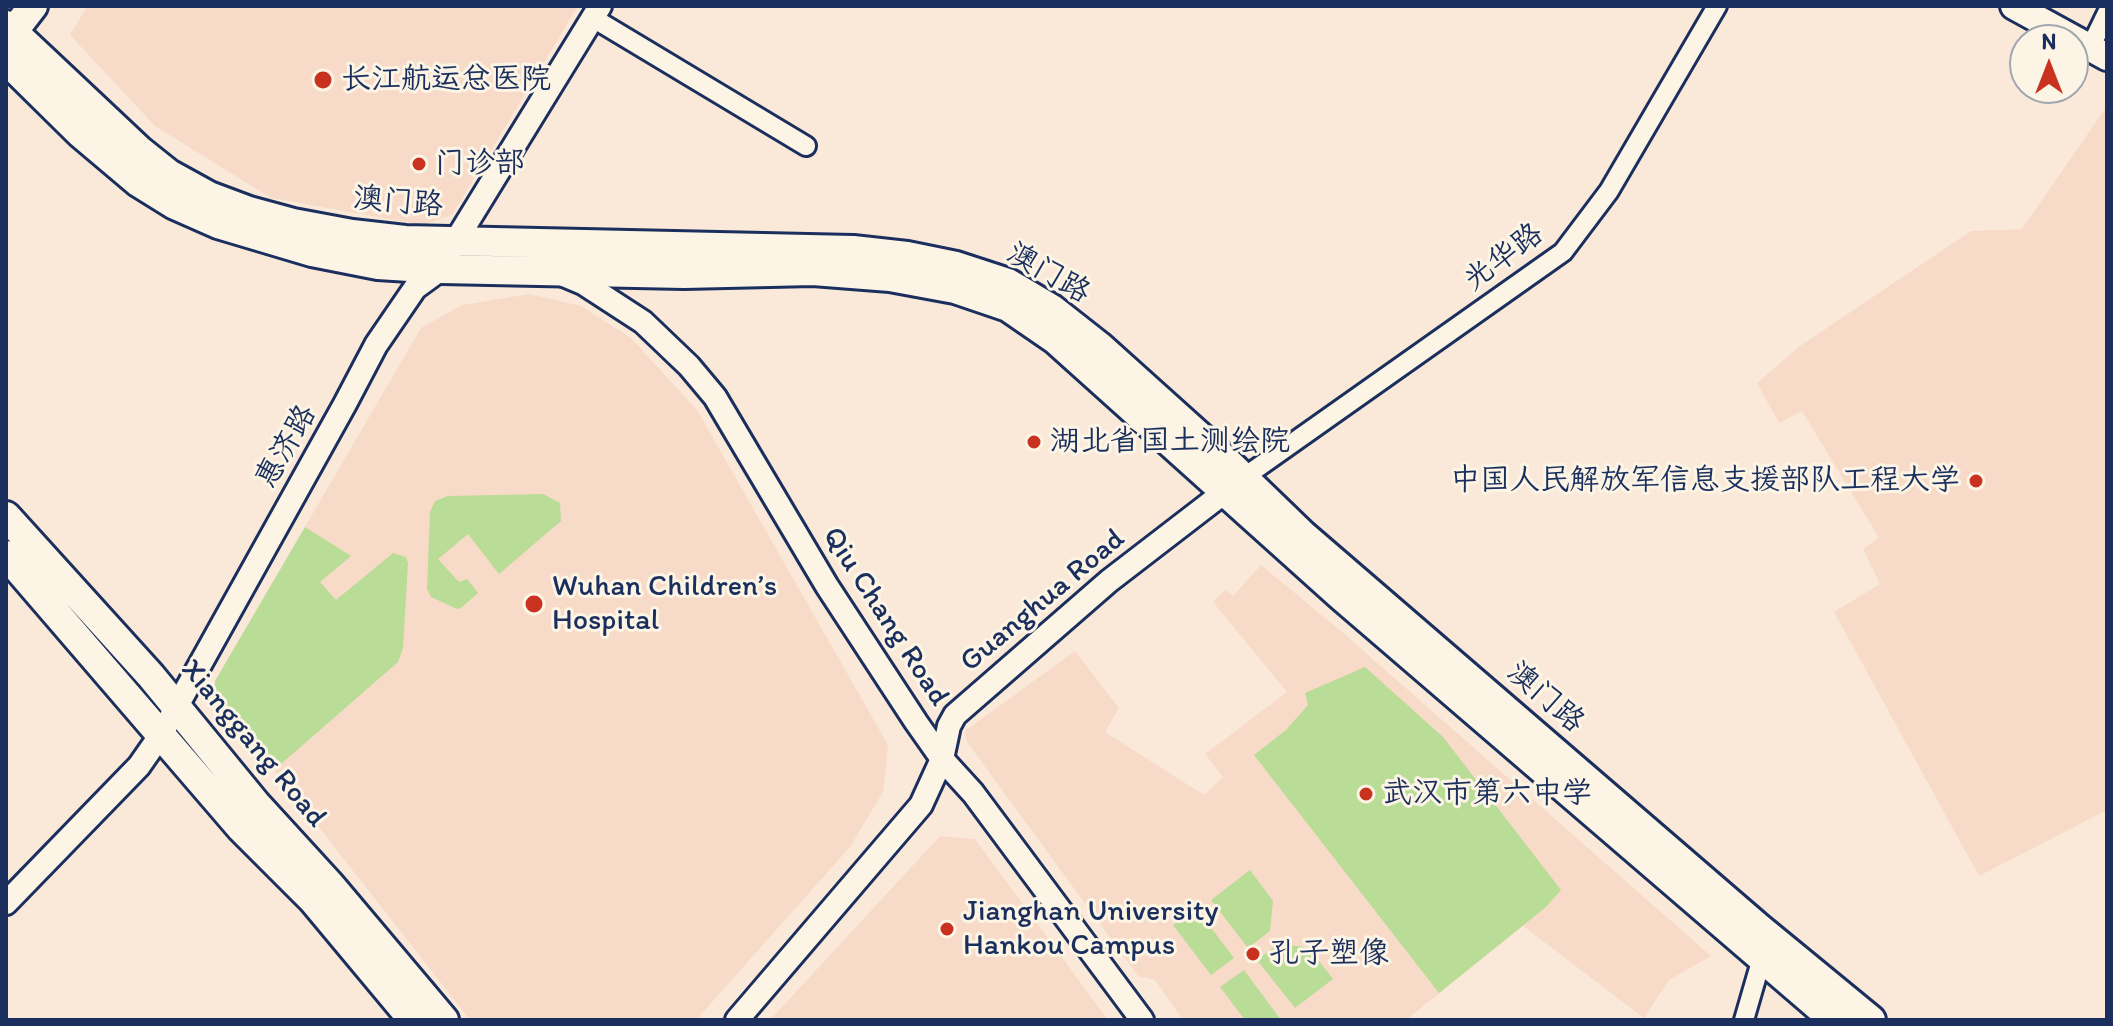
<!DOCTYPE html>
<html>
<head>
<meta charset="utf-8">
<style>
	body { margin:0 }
	#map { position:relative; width:2113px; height:1026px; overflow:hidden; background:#fae9d8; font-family:Itim,sans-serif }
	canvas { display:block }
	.frame { position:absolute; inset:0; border:8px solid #1b2f5e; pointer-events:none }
	.north { position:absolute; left:2009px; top:24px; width:80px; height:80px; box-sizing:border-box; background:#fcf5e5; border:2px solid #a2a6af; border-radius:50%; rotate:0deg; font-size:22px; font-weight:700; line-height:32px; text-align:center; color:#1b2f5e }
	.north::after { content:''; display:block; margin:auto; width:28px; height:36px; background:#c8321e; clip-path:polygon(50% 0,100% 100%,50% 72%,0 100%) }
</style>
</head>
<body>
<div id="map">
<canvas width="2113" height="1026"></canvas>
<div class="frame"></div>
<div class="north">N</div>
</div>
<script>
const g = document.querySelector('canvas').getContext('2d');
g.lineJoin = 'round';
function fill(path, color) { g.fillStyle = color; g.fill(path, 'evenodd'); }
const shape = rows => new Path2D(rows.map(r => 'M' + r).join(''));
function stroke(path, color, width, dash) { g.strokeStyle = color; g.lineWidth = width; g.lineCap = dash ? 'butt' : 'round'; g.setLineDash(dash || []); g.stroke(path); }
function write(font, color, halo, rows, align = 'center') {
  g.font = font + ' Itim,"LXGW WenKai TC",sans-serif'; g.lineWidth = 6; g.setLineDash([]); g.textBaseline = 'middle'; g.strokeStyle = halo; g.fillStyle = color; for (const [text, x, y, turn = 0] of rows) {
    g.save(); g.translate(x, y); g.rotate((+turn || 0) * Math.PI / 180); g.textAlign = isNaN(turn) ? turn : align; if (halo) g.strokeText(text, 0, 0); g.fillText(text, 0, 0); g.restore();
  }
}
fill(shape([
	[87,6,578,6,452,215,423,225,271,198,155,126,70,35],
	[2107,106,2107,810,1979,876,1834,612,1880,584,1863,549,1879,538,1802,411,1779,423,1757,383,1800,346,1971,231,2022,229],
	[530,294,581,306,631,338,697,410,888,745,883,792,850,847,696,1020,470,1020,274,770,215,701,215,681,421,328,462,305],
	[1261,565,1342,632,1711,956,1669,980,1644,1018,1523,926,1406,1020,1183,1020,1155,980,1138,976,967,742,965,731,1075,651,1119,708,1105,732,1204,795,1223,777,1205,754,1287,692,1213,602,1225,590,1233,596],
	[940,836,975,839,1108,1020,770,1020]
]), '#f7dbc8');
fill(shape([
	[543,494,560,503,561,521,499,574,468,534,438,559,459,582,467,579,478,593,461,608,457,609,431,597,427,589,430,512,435,501,448,496],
	[305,527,351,556,320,582,336,600,393,553,406,557,408,563,403,648,398,662,274,770,215,701,215,681],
	[1365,667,1443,737,1561,890,1546,907,1439,993,1254,755,1286,730,1308,705,1305,693],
	[1250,870,1273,901,1270,931,1248,948,1211,900],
	[1196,908,1234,958,1211,975,1173,925],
	[1279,943,1309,948,1333,979,1295,1008,1257,960],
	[1244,970,1281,1020,1245,1020,1220,987]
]), '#b9dc97');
const minor = shape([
	[593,18,806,146],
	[2090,48,2107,13],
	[1243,478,1563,252,1609,191,1717,6],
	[1744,1020,1762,958]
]);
const tertiary = shape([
	[564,275,583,283,643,322,689,366,715,397,827,586,916,722,942,759,973,793,1142,1020],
	[6,903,139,766,162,733,345,404,376,345,415,288,441,269,455,242,600,6],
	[737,1020,921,805,942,759,949,726,955,715,1109,581,1235,484]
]);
const secondary = shape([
	[2014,6,2107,57]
]);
const primary = shape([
	[6,25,139,150,169,174,209,196,249,211,293,223,352,234,405,240,853,250,907,256,956,266,1008,283,1052,309,1099,346,1218,453,1303,535,1759,928,1871,1020],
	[6,41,33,6],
	[6,60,80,133,138,182,175,205,218,224,312,252,378,265,441,269,684,274,813,271,890,277,955,289,1008,307,1056,340,1341,596,1834,1020],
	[6,516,151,676,256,804,331,886,444,1020],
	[6,555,241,828,313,900,413,1020]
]);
stroke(minor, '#1b2f5e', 24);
stroke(tertiary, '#1b2f5e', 28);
stroke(secondary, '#1b2f5e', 32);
stroke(primary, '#1b2f5e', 34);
stroke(minor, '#fcf5e5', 18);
stroke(tertiary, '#fcf5e5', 22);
stroke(secondary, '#fcf5e5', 26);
stroke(primary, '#fcf5e5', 28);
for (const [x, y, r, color] of [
	[323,80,10,"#c8321e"],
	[419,164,8,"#c8321e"],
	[1034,442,8,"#c8321e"],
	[1976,481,8,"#c8321e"],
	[534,604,10,"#c8321e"],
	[1366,794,8,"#c8321e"],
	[947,929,8,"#c8321e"],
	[1253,954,8,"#c8321e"]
]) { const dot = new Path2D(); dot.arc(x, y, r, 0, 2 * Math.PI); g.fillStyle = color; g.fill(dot); stroke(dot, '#fcf5e5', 3); }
write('30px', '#1b2f5e', '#fcf5e5', [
	["长江航运总医院",341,80],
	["门诊部",435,164],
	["湖北省国土测绘院",1050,442],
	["中国人民解放军信息支援部队工程大学",1960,481,"right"],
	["Wuhan Children’s",552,587],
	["Hospital",552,621],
	["武汉市第六中学",1382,794],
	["Jianghan University",963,912],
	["Hankou Campus",963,946],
	["孔子塑像",1269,954]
], 'left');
write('30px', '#1b2f5e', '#fcf5e5', [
	["澳门路",398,203,5],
	["光华路",1504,258,-37],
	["澳门路",1048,274,30],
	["惠济路",287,447,-60],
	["Guanghua Road",1043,601,-40],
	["Qiu Chang Road",885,617,57],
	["澳门路",1545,698,41],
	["Xianggang Road",253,744,50]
]);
</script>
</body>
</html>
